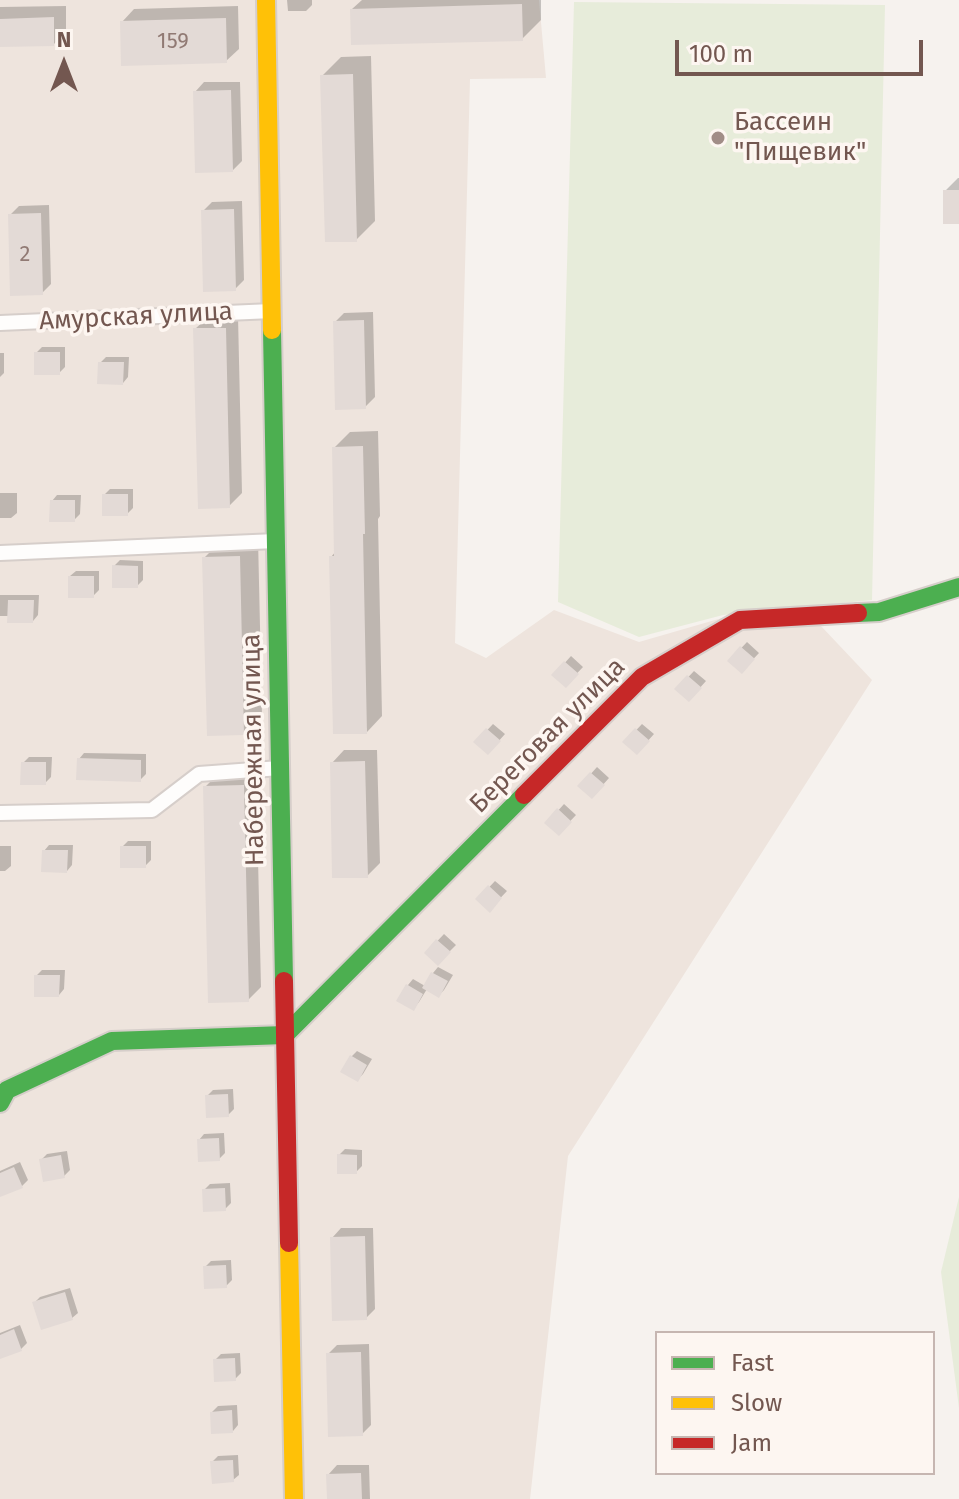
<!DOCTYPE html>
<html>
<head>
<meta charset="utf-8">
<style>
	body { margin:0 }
	#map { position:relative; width:959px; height:1499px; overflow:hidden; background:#f6f2ee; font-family:"Fira Sans",sans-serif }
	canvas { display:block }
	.legend { position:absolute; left:655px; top:1331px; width:280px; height:144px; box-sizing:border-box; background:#fdf6f1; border:2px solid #c6b6b1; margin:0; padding:10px 14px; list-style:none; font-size:24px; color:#735750 }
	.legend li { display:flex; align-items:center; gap:16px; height:40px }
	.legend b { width:40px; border:2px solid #c6b6b1 }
	.north { position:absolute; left:24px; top:24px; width:80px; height:80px; -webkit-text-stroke:6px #fdf6f1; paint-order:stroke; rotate:0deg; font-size:22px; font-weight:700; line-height:32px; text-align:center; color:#735750 }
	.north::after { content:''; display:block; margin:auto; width:28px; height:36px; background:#735750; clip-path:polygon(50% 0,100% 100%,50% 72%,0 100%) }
	.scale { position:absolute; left:675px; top:40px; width:248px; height:36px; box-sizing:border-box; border:4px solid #735750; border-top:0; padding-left:10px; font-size:24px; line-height:28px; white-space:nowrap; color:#735750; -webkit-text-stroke:6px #fdf6f1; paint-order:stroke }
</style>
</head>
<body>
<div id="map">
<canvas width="959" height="1499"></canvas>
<ul class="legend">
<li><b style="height:10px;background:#4caf50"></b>Fast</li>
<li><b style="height:10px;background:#ffc107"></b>Slow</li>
<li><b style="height:10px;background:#c62828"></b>Jam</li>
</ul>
<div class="north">N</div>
<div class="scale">100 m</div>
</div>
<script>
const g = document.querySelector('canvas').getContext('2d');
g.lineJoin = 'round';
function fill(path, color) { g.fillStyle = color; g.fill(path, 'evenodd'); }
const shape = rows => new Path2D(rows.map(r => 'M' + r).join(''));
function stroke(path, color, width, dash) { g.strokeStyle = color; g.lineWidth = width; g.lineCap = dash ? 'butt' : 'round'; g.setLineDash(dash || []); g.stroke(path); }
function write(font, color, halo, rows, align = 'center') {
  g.font = font + ' "Fira Sans",sans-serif'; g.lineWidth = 7; g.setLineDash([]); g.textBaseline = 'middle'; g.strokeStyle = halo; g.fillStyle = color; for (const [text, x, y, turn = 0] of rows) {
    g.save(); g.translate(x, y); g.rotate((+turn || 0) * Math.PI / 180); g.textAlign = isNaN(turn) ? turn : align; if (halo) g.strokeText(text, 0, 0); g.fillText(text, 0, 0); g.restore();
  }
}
fill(shape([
	[0,0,539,0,546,78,470,79,455,643,486,658,554,610,639,642,722,618,753,614,821,626,872,680,568,1156,530,1499,0,1499]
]), '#eee4dd');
fill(shape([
	[574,2,885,5,872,600,723,615,639,637,558,602],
	[959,1197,959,1408,941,1272]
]), '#e7ecda');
fill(shape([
	[287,0,312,0,312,5,306,11,288,11],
	[362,0,541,0,541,20,522,39,352,9],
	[66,6,66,31,54,44,0,45,0,7],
	[238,6,239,49,226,61,122,22,134,9],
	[371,56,375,221,356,240,322,76,341,57],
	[204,82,240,82,242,161,233,170,195,92],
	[958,178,959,178,959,222,945,191],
	[242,201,244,280,235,289,203,211,212,202],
	[49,205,51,284,42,293,10,215,19,206],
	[373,312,375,397,365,407,335,322,344,313],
	[238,316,242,493,229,506,195,329,208,317],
	[42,347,65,347,65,367,59,373,36,353],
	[0,353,4,353,4,373,0,377],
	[106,357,129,357,128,377,123,383,100,363],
	[378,431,380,516,378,519,382,716,367,732,331,557,336,551,334,448,350,432],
	[110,489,133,489,133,508,127,514,104,495],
	[0,493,17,493,17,513,11,518,0,518],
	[57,495,81,495,80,514,74,520,52,501],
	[258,538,262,715,243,733,205,557,223,539],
	[120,560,143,561,143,580,137,586,114,566],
	[76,571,99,571,99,590,93,596,70,576],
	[0,595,39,595,38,615,33,621,10,616,0,616],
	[747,642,759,653,742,671,730,660],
	[571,656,583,667,566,685,554,675],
	[694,671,706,681,689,700,677,689],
	[493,724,505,734,488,753,476,742],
	[642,724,654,734,637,753,625,742],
	[344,750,377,750,380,863,367,876,332,763],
	[84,753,146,754,146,774,140,780,79,759],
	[29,757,52,757,51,777,45,783,23,763],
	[597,767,609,778,592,797,580,786],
	[256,773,261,987,248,1000,205,787,218,774],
	[564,804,576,815,559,833,547,823],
	[128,841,151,841,151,860,145,866,122,847],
	[49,845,73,845,72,865,67,871,44,851],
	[0,846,11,846,11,866,5,871,0,871],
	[495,881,507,891,489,910,478,899],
	[444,934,456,945,438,963,426,953],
	[438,967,453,975,444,990,438,996,427,989,419,1002,414,1008,408,985,413,979,425,986,433,973],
	[42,970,65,970,64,989,59,995,36,976],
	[357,1051,372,1059,363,1074,357,1080,351,1057],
	[233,1089,234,1109,228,1115,207,1096,213,1090],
	[224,1133,225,1153,219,1159,199,1140,204,1134],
	[345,1149,362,1150,362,1166,356,1172,339,1155],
	[67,1151,70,1170,64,1176,41,1160,47,1154],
	[20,1162,28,1180,22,1186,0,1186,0,1171],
	[230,1183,231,1203,225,1209,204,1190,210,1184],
	[341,1228,373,1228,375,1309,366,1318,332,1238],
	[231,1260,232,1280,226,1286,205,1267,211,1261],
	[70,1288,78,1313,72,1318,34,1303,40,1297],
	[20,1325,27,1343,21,1349,0,1350,0,1333],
	[369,1344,371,1425,362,1434,328,1354,337,1345],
	[240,1353,241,1373,235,1379,215,1360,221,1354],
	[237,1405,238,1425,233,1431,212,1412,218,1406],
	[238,1455,239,1475,233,1480,213,1461,218,1456],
	[337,1465,369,1465,370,1499,329,1499,328,1475]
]), '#0003');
fill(shape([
	[522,4,523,41,351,45,350,9],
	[54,17,54,46,0,47,0,19],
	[226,18,227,63,121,66,120,21],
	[353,74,357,242,325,242,320,75],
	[231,90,233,172,195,173,193,91],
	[943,190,959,190,959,224,943,224],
	[234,209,236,291,203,292,201,210],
	[41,213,43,295,10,296,8,214],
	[364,320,366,409,335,410,333,321],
	[193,328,226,328,230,508,198,509],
	[34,352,60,352,60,375,34,375],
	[98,362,124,362,123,385,97,384],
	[363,446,365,534,363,534,367,734,333,734,329,556,334,556,332,447],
	[102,494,128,494,128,516,102,516],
	[50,500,75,500,75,522,49,522],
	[240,556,244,735,207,736,202,557],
	[112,565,138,566,138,588,112,588],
	[68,576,94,576,94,598,68,598],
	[8,600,34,600,33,623,7,623],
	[740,646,755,659,742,674,727,661],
	[564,661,579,674,566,688,551,675],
	[687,675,702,688,689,702,674,689],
	[486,728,501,741,488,755,473,742],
	[635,728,650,741,637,755,622,742],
	[77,758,141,760,141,782,76,780],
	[365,761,368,878,332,878,330,762],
	[21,762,46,762,46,785,20,785],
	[590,772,605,785,592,799,577,786],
	[244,785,249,1002,208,1003,203,786],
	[557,808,572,822,559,836,544,823],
	[120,846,146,846,146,868,120,868],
	[42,850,68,850,67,873,41,872],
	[488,885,502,898,490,913,475,899],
	[436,939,451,952,438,966,424,953],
	[431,972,448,981,439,998,422,988],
	[34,975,60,975,59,997,34,997],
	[406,984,423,994,414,1011,396,1001],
	[350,1055,367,1065,358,1082,340,1072],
	[228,1094,229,1117,206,1118,205,1095],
	[219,1138,220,1161,198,1162,197,1139],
	[337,1154,357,1155,357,1174,337,1174],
	[61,1155,65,1178,43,1182,39,1159],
	[14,1167,23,1188,0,1197,0,1173],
	[225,1188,226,1211,203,1212,202,1189],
	[365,1236,367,1320,332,1321,330,1237],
	[226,1265,227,1288,204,1289,203,1266],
	[65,1292,73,1320,41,1330,32,1302],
	[14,1329,22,1351,0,1359,0,1335],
	[361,1352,363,1436,328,1437,326,1353],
	[235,1358,236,1381,214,1382,213,1359],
	[232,1410,233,1433,211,1434,210,1412],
	[233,1460,234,1482,212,1484,210,1461],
	[361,1473,362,1499,327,1499,326,1474]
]), '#e3dad6');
const street = shape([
	[0,323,272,311],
	[0,553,276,541],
	[0,813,152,810,199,774,280,768]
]);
const fast = shape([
	[272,330,284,981],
	[858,613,879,612,959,587],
	[0,1103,7,1090,112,1041,285,1035,524,795]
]);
const slow = shape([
	[266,0,272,330],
	[289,1243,294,1499]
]);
const jam = shape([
	[524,795,642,677,740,620,858,613],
	[284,981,289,1243]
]);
stroke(street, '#d6ceca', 18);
stroke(fast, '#d6ceca', 22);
stroke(slow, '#d6ceca', 22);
stroke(jam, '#d6ceca', 22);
stroke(street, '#fefdfc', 14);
stroke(fast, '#4caf50', 18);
stroke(slow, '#ffc107', 18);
stroke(jam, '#c62828', 18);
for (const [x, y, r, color] of [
	[718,138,8,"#a18d87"]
]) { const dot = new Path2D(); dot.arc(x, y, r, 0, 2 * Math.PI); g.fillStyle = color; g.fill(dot); stroke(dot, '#fdf6f1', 3); }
write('22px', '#917a74', null, [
	["159",173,42],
	["2",25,255]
]);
write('26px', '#735750', '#fdf6f1', [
	["Бассеин",734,123],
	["\"Пищевик\"",734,153]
], 'left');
write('26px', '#735750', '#fdf6f1', [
	["Амурская улица",136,317,-3],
	["Береговая улица",548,736,-45],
	["Набережная улица",254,750,-91]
]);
</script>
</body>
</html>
